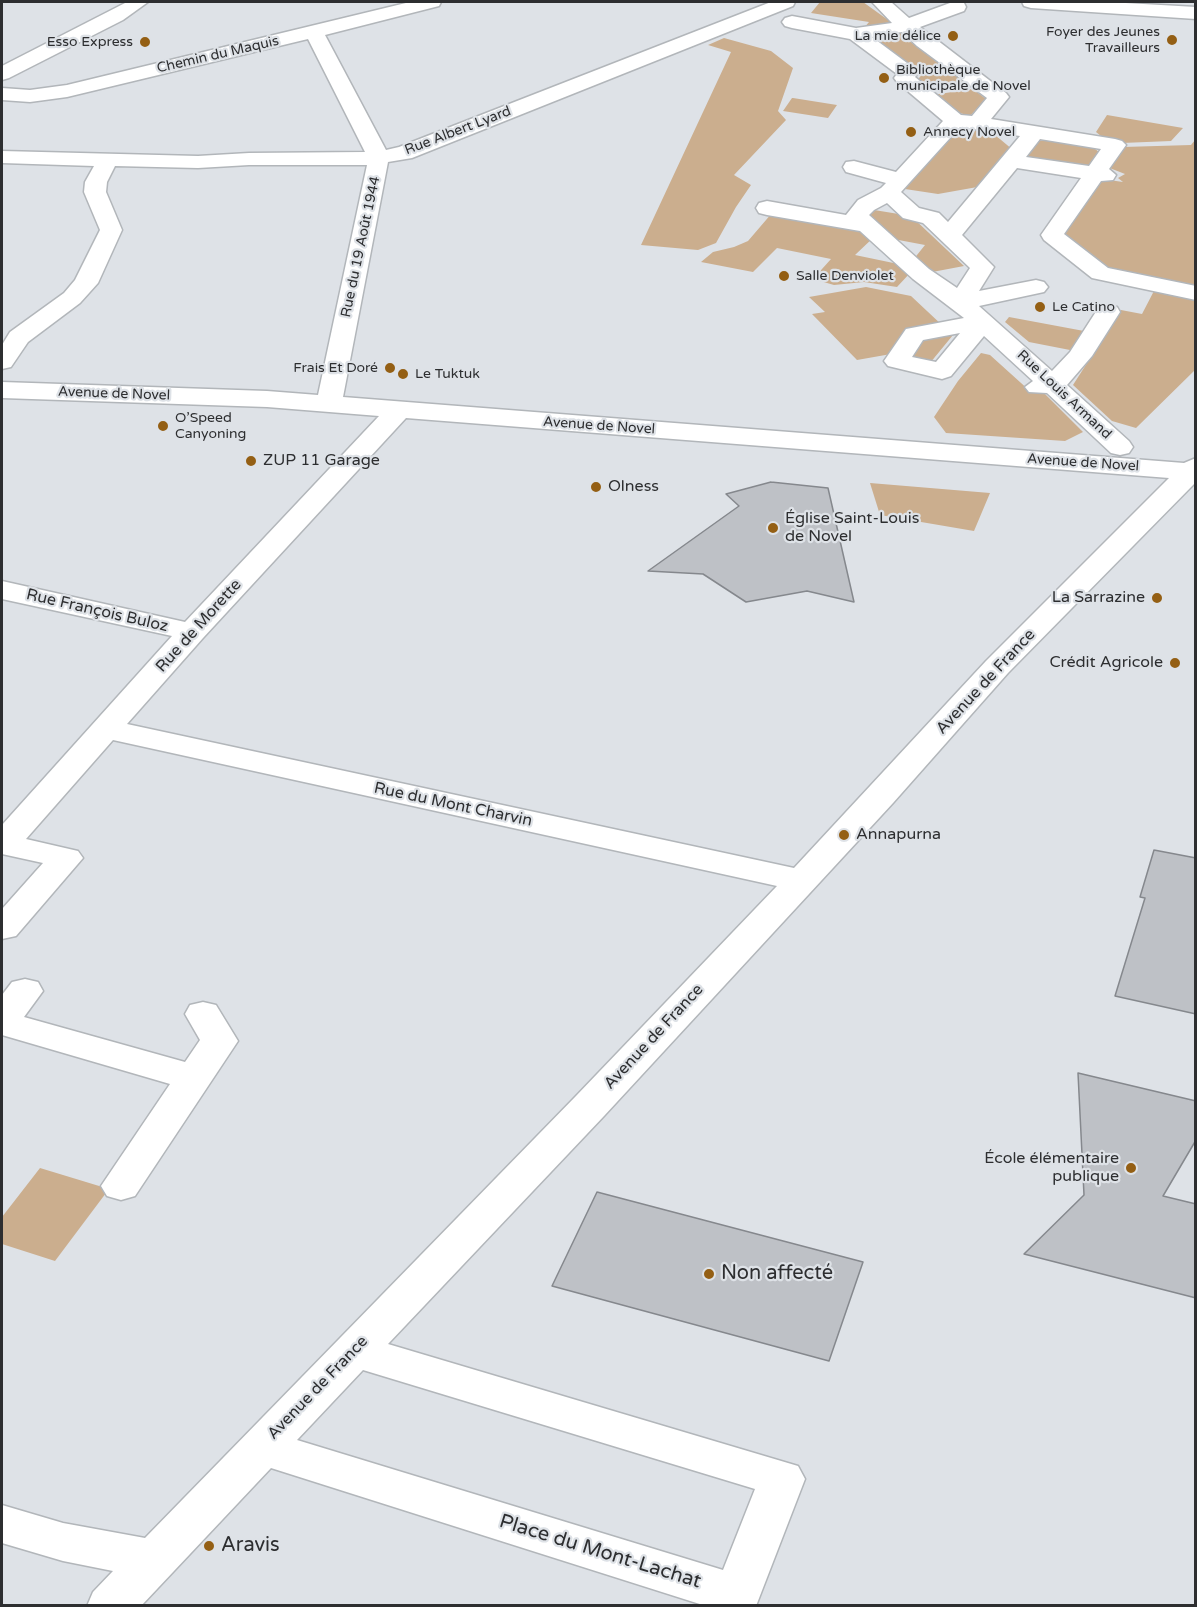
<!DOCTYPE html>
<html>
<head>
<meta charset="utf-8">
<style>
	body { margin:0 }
	#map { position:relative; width:1197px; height:1607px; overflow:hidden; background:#dee2e7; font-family:"Varela Round",sans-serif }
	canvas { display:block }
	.frame { position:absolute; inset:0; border:3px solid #2d2e30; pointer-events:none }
</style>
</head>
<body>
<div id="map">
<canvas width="1197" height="1607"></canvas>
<div class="frame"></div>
</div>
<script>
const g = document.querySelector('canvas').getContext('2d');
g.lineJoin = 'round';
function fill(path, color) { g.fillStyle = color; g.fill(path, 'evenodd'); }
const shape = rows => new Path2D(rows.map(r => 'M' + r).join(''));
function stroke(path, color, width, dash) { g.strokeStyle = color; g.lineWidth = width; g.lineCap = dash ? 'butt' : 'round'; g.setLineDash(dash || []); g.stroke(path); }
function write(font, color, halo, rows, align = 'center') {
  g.font = font + ' "Varela Round",sans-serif'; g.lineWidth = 4.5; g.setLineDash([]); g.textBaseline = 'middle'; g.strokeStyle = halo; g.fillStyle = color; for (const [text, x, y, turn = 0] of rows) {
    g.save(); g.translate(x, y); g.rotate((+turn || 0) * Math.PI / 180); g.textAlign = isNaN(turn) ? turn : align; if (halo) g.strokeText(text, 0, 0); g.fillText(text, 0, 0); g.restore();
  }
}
fill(shape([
	[820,2,863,2,895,25,863,29,869,22,811,13],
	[900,29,910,36,908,40,968,84,946,88,924,86,917,81,922,74,876,39,884,31],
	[724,38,771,51,793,68,778,111,786,120,734,175,751,185,736,207,716,243,698,250,641,245,731,52,708,45],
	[973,89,986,99,970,116,953,111,932,95],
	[792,98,793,98,837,105,828,118,783,111],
	[1107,115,1183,128,1171,141,1122,143,1106,140,1096,132],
	[959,128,994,134,1013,150,983,186,938,194,905,189],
	[1054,139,1090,145,1099,152,1092,164,1079,168,1034,160,1027,155,1037,141],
	[1195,140,1195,370,1136,428,1112,421,1073,385,1121,310,1142,314,1155,289,1153,281,1146,276,1107,268,1063,232,1102,179,1123,182,1118,178,1125,174,1107,167,1123,147,1191,145],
	[868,209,911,216,964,266,927,273,913,260,925,245,888,238,863,216],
	[772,213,864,228,874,237,855,255,903,265,911,272,897,287,864,282,834,285,813,279,831,259,777,248,753,272,701,262,713,252,734,247,748,241],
	[866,287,911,296,943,326,891,354,857,360,812,314,825,312,809,297],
	[1009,317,1084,331,1070,350,1029,342,1005,322],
	[949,332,953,335,930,363,905,358,922,336],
	[981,353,990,355,1031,392,1042,391,1083,432,1065,441,946,433,934,417,958,381],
	[870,483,990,493,974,531,880,515],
	[40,1168,109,1189,55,1261,2,1244,2,1217]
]), '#cbae8e');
const building = shape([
	[771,482,828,488,854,602,807,591,746,602,703,574,648,571,739,506,726,494,771,482],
	[1154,850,1196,858,1196,1014,1115,996,1145,898,1140,897,1154,850],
	[1078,1073,1196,1101,1196,1140,1163,1196,1196,1204,1196,1298,1024,1254,1084,1195,1078,1073],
	[597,1192,863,1262,829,1361,552,1286,597,1192]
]);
fill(building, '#bec1c6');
stroke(building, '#85888d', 1.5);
const street = shape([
	[410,2,441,2,439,6,325,35,386,150,399,147,771,2,795,2,793,6,412,158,388,162,343,397,1184,463,1196,458,1196,482,1008,673,893,803,604,1116,388,1344,798,1466,805,1479,756,1606,706,1606,271,1468,141,1606,87,1606,93,1592,113,1571,63,1561,2,1543,2,1505,63,1523,145,1538,576,1096,777,886,113,740,26,839,78,851,83,858,16,936,2,939,2,909,43,863,2,854,2,825,172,636,2,599,2,581,185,622,379,416,267,407,2,398,2,382,267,391,318,395,367,165,249,165,198,168,115,166,107,182,106,192,122,230,98,283,80,303,28,342,11,367,2,369,2,345,10,332,64,293,75,280,100,230,84,192,85,182,94,166,2,163,2,151,198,156,249,153,365,152,308,39,67,97,30,102,2,100,2,88,30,90,67,85,410,2],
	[406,418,1169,478,986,661,794,868,127,724,203,638,406,418],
	[363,1370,755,1489,723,1570,297,1440,363,1370],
	[872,2,891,2,909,18,950,3,964,3,966,7,964,11,920,27,1006,93,1009,97,991,119,1115,139,1122,141,1126,145,1109,169,1116,175,1113,180,1101,181,1064,234,1108,268,1196,286,1196,300,1092,278,1044,240,1041,235,1081,178,1017,168,962,235,994,267,979,291,1036,280,1044,282,1048,287,1044,292,979,306,1052,371,1070,352,1099,307,1108,305,1117,307,1120,312,1092,356,1067,385,1129,441,1133,447,1129,453,1120,455,1111,453,1047,393,1029,392,1025,387,1033,381,984,336,951,376,942,379,888,366,884,361,906,329,964,318,913,279,860,231,767,215,759,213,756,208,759,203,767,201,846,215,858,200,881,188,886,183,846,172,843,167,846,162,854,161,896,172,943,121,897,82,894,78,897,74,850,39,792,28,785,26,782,22,785,18,792,16,856,28,892,23,872,2],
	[902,32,917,46,987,98,972,116,961,115,915,77,918,73,915,69,872,37,902,32],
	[960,127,1020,136,948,222,939,213,919,208,901,192,960,127],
	[1040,139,1101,149,1089,166,1026,157,1040,139],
	[887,203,903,218,923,223,970,268,957,288,929,269,869,215,874,210,887,203],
	[960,333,936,362,912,357,923,340,960,333],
	[25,979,38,982,43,991,24,1017,185,1062,200,1040,185,1014,190,1005,203,1002,216,1005,238,1041,135,1196,121,1200,107,1196,101,1186,170,1084,2,1035,2,995,12,982,25,979]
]);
const secondary = shape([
	[1022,2,1108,2,1196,7,1196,19,1031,8,1024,6,1022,2]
]);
const primary = shape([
	[127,2,148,2,123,20,9,78,2,80,2,66,127,2]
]);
stroke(street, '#b2b6ba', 3);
stroke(secondary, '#b2b6ba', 3);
stroke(primary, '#b2b6ba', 3);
fill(street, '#fff');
fill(secondary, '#fff');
fill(primary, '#fff');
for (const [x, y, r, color] of [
	[953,36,6,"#945f14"],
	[1172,40,6,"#945f14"],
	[145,42,6,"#945f14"],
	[884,78,6,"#945f14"],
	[911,132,6,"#945f14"],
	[784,276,6,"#945f14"],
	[1040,307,6,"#945f14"],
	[390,368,6,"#945f14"],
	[403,374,6,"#945f14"],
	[163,426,6,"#945f14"],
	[251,461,6,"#945f14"],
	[596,487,6,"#945f14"],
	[773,528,6,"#945f14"],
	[1157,598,6,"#945f14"],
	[1175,663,6,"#945f14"],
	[844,835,6,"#945f14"],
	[1131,1168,6,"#945f14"],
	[709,1274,6,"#945f14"],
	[209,1546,6,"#945f14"]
]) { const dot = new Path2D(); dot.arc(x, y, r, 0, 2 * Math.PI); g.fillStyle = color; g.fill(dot); stroke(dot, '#dee2e7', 2); }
write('14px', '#2d2e30', '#dee2e7', [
	["Foyer des Jeunes",1160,32,"right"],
	["Travailleurs",1160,48,"right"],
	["La mie délice",941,36,"right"],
	["Esso Express",133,42,"right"],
	["Bibliothèque",896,70],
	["municipale de Novel",896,86],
	["Annecy Novel",923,132],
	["Salle Denviolet",796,276],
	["Le Catino",1052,307],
	["Frais Et Doré",378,368,"right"],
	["Le Tuktuk",415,374],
	["O’Speed",175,418],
	["Canyoning",175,434]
], 'left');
write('14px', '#2d2e30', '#dee2e7', [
	["Chemin du Maquis",218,55,-13],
	["Rue Albert Lyard",458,131,-21],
	["Rue du 19 Août 1944",361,247,-78],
	["Avenue de Novel",114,394,2],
	["Rue Louis Armand",1064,395,43],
	["Avenue de Novel",599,426,4],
	["Avenue de Novel",1083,463,4]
]);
write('16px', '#2d2e30', '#dee2e7', [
	["ZUP 11 Garage",263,461],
	["Olness",608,487],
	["Église Saint-Louis",785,519],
	["de Novel",785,537],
	["La Sarrazine",1145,598,"right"],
	["Crédit Agricole",1163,663,"right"],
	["Annapurna",856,835],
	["École élémentaire",1119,1159,"right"],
	["publique",1119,1177,"right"]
], 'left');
write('16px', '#2d2e30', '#dee2e7', [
	["Rue François Buloz",97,611,13],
	["Rue de Morette",199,626,-48],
	["Avenue de France",986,682,-47],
	["Rue du Mont Charvin",453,805,12],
	["Avenue de France",654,1037,-47],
	["Avenue de France",318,1388,-46]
]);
write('20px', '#2d2e30', '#dee2e7', [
	["Non affecté",721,1274],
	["Aravis",221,1546]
], 'left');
write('20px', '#2d2e30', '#dee2e7', [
	["Place du Mont-Lachat",600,1552,17]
]);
</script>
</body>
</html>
